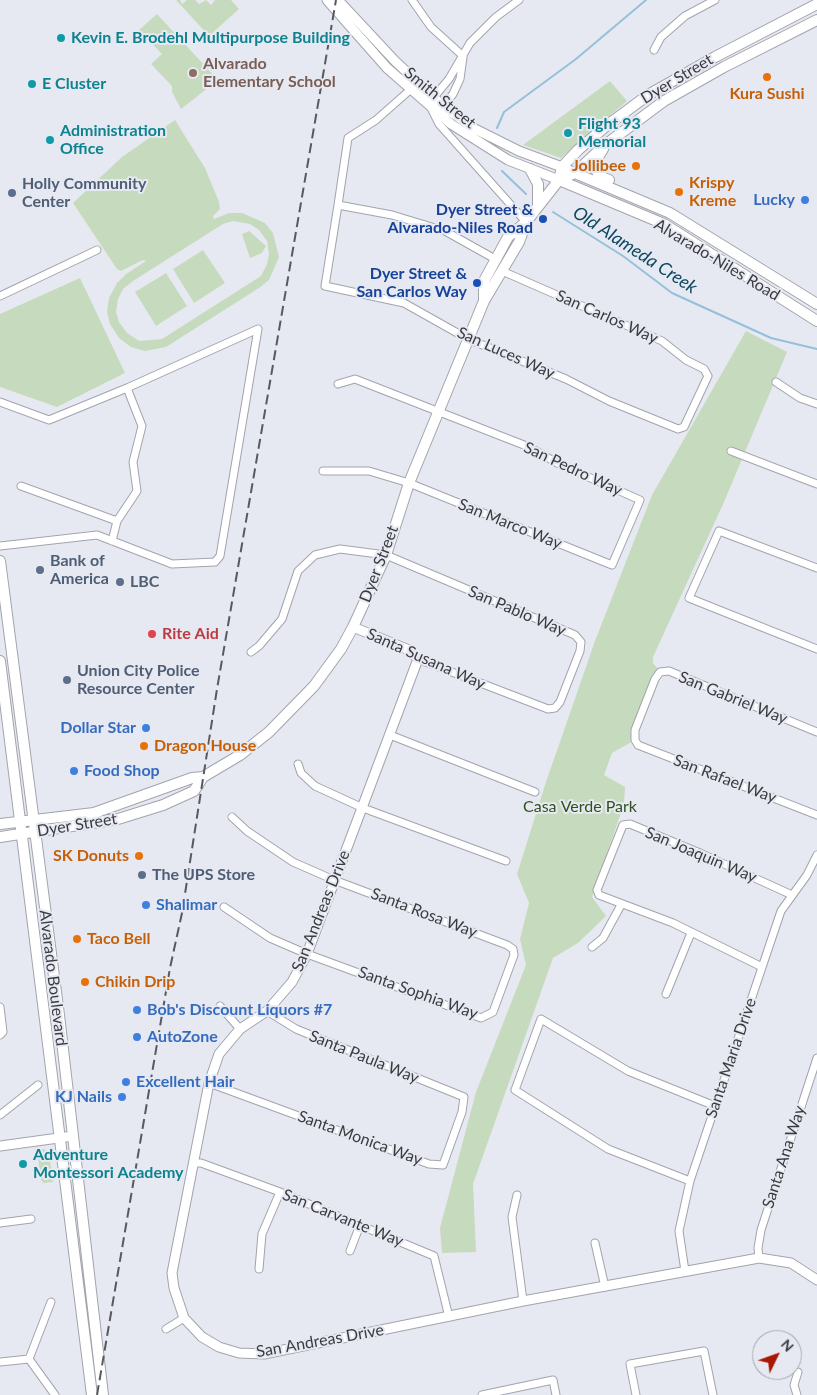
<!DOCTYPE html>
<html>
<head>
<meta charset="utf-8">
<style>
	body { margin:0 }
	#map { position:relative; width:817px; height:1395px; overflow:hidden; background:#e7e9f2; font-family:Lato,sans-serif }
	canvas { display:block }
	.north { position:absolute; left:752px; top:1330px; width:50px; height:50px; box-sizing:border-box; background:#e7e9f2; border:1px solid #a2a3aa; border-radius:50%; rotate:48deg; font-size:14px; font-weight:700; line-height:20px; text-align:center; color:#3a3b3f }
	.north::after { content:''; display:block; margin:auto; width:18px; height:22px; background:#a81702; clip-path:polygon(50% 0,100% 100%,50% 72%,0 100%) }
</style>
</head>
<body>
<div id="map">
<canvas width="817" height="1395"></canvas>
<div class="north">N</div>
</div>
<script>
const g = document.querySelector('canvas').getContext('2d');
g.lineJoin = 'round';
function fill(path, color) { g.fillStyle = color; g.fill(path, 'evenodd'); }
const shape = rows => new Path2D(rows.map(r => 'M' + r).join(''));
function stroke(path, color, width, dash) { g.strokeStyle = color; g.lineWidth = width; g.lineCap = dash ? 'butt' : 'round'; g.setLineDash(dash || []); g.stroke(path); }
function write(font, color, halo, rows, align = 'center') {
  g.font = font + ' Lato,sans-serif'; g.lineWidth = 4; g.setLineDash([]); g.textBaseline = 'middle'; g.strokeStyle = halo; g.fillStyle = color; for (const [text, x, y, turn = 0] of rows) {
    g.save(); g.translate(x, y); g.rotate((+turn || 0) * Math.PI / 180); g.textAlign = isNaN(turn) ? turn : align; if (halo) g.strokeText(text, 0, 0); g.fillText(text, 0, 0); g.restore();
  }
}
fill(shape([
	[176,0,180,0,182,4,187,0,195,0,199,4,206,0,211,5,215,0,231,0,239,9,209,36],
	[157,14,218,80,181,109,172,92,172,86,151,64,162,54,139,30],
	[610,81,627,101,561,158,523,145],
	[175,120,205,168,219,202,220,209,213,216,214,219,229,213,242,213,265,223,273,233,279,257,269,280,259,288,166,347,145,351,131,347,119,338,110,324,107,312,109,298,117,283,126,274,146,261,143,260,121,271,117,269,73,203,122,157],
	[233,221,250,224,259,230,267,241,269,254,267,264,261,276,162,339,139,341,127,333,119,322,116,312,118,299,123,289,133,281,223,224],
	[249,231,266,246,262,253,250,258,242,234],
	[203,250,225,283,194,303,173,269],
	[166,273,187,306,156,326,135,292],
	[80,278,125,373,57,407,0,387,0,314],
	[746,331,787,352,724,502,653,657,653,663,660,672,635,740,612,753,604,775,625,787,624,804,592,897,606,916,578,943,553,958,473,1184,476,1252,442,1253,440,1228,476,1092,526,965,520,939,529,903,517,874,546,782,595,641,652,495],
	[44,1149,49,1153,53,1182,44,1183,41,1180,37,1150]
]), '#c6dbbd');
stroke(shape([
	[497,128,504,112,576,59,646,0],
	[502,171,526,194],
	[553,212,623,256,672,293,771,338,817,349]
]), '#94c0d9', 2);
const minor = shape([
	[412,0,431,27,463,56],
	[654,50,661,37,685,16,715,0],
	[433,101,434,97,449,79,470,43,496,17,519,0],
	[439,107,443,106,453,94,460,79,463,57],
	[432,110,439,124,526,222],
	[338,205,348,138,376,120,410,90],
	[495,259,445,231,392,215,338,205,325,286,404,303,468,339,566,379,609,401,678,429,684,427,708,376,704,369,686,360,662,341,502,271],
	[0,296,97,250],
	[776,382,800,398,817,404],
	[0,402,49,420,127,388,258,329,220,556,215,562,172,564,97,535,0,546],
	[731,451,817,484],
	[323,471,369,471,409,483,612,565,640,500,557,463,529,447,355,379,338,384],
	[21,486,117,521,137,491,133,462,142,426,127,388],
	[112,541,117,521],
	[817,568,719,531,689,598,817,649],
	[251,652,259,646,282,619,298,571,315,555,340,549,386,555,575,635,581,642,580,651,560,702,555,708,548,709,418,659],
	[817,732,669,671,660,672,655,679,635,730,635,740,638,745,817,815],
	[390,735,535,792],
	[298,764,301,773,315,786,363,808,506,861],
	[224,907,270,938,307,954,481,1018,493,1012,514,955,513,949,507,945,334,880,293,862,247,831,232,817],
	[592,947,603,938,621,905],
	[762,967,673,923,599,895,597,890,623,825,630,824,700,853,792,895],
	[666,994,691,933],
	[220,1006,240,1029],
	[0,1007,3,1032,0,1035],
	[209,1083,429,1164,443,1165,462,1112,464,1097,296,1029,267,1011],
	[0,1115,38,1085],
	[193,1163,201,1163,280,1192,434,1256,449,1317],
	[690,1181,608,1149,515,1090,541,1019,628,1071,715,1106],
	[517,1195,512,1217,523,1301],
	[0,1223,31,1219],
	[595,1243,605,1287],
	[350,1251,360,1225],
	[759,1258,758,1248,761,1230,817,1058],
	[259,1269,262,1234,280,1192],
	[685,1271,679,1231,690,1181,781,911,807,875,817,855],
	[166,1329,184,1318],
	[29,1359,55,1395],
	[0,1362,29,1359,51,1302],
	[482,1395,553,1380,556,1395],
	[636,1395,630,1364,704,1351,713,1395],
	[797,1395,794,1385,798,1372]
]);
const tertiary = shape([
	[327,0,387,68,451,124,508,160,559,180],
	[338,0,395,61,443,106,475,129,519,151,562,167],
	[353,627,409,650,418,659,307,954,292,982,267,1011,240,1029,219,1054,209,1083,172,1273,174,1288,184,1318,202,1337,219,1347,239,1353,264,1354,523,1301,759,1258,791,1263,817,1280],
	[0,1146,73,1136]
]);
const secondary = shape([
	[603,149,597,159,596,169,599,176,609,180],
	[530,169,538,184,538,206],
	[570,171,670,213,817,304],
	[559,180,562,167,578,150,605,127,648,95,715,57,817,4],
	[559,180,664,224,817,321],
	[484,301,484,281,508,237,526,222,559,180,575,173,605,145,664,101,724,67,817,20],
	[0,561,59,1015,103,1395],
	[0,661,92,1395],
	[0,824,94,813,192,778,203,777,240,755,269,732,314,686,341,649,353,627,386,555,409,483,484,301,519,242,526,222],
	[0,837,118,819,163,805,194,791,203,777]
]);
stroke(minor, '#a2a4ac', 9);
stroke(tertiary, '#a2a4ac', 11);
stroke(secondary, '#a2a4ac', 12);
stroke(minor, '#fff', 7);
stroke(tertiary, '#fff', 9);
stroke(secondary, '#fff', 10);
stroke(shape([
	[97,1395,170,968,182,913,217,689,336,0]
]), '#58595e', 2, [10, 5]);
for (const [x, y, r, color] of [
	[61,38,5,"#0f9aa8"],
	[193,73,5,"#8d6e63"],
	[767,77,5,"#e8710a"],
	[32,84,5,"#0f9aa8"],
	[568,133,5,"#0f9aa8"],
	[50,140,5,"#0f9aa8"],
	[636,166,5,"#e8710a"],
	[679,192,5,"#e8710a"],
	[12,193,5,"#5c6f8a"],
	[805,200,5,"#3f7fe0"],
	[543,219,5,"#1a4fb4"],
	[477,283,5,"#1a4fb4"],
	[40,570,5,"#5c6f8a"],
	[120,582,5,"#5c6f8a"],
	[152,634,5,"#e0444e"],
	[67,680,5,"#5c6f8a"],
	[146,728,5,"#3f7fe0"],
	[144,746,5,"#e8710a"],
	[74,771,5,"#3f7fe0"],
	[139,856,5,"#e8710a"],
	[142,875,5,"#5c6f8a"],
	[146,905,5,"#3f7fe0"],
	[77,939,5,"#e8710a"],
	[85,982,5,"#e8710a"],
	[137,1010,5,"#3f7fe0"],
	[137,1037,5,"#3f7fe0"],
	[126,1082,5,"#3f7fe0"],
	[122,1097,5,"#3f7fe0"],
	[23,1164,5,"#0f9aa8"]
]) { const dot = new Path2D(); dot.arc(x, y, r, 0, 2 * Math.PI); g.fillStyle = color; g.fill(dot); stroke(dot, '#e7e9f2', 2); }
write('bold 16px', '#0d838f', '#e7e9f2', [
	["Kevin E. Brodehl Multipurpose Building",71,38],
	["E Cluster",42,84],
	["Flight 93",578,124],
	["Memorial",578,142],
	["Administration",60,131],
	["Office",60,149],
	["Adventure",33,1155],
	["Montessori Academy",33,1173]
], 'left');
write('bold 16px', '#785e54', '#e7e9f2', [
	["Alvarado",203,64],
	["Elementary School",203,82]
], 'left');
write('16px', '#3a3b3f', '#e7e9f2', [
	["Dyer Street",677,79,-31],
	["Smith Street",440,98,39],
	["Alvarado-Niles Road",717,260,31],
	["San Carlos Way",607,317,24],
	["San Luces Way",506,353,24],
	["San Pedro Way",573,469,25],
	["San Marco Way",510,524,22],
	["Dyer Street",379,564,-69],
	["San Pablo Way",517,611,23],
	["Santa Susana Way",426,659,24],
	["San Gabriel Way",733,698,22],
	["San Rafael Way",725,779,21],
	["Dyer Street",77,825,-9],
	["San Joaquin Way",701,855,23],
	["San Andreas Drive",321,911,-68],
	["Santa Rosa Way",424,913,21],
	["Alvarado Boulevard",53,978,83],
	["Santa Sophia Way",418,993,20],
	["Santa Paula Way",364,1057,22],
	["Santa Maria Drive",731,1058,-71],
	["Santa Monica Way",360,1138,20],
	["Santa Ana Way",784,1157,-72],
	["San Carvante Way",343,1218,22],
	["San Andreas Drive",320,1341,-10]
]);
write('bold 16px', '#c56008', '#e7e9f2', [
	["Kura Sushi",767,94,"center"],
	["Jollibee",626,166,"right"],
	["Krispy",689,183],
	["Kreme",689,201],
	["Dragon House",154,746],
	["SK Donuts",129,856,"right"],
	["Taco Bell",87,939],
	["Chikin Drip",95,982]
], 'left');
write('bold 16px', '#4e5e75', '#e7e9f2', [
	["Holly Community",22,184],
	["Center",22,202],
	["Bank of",50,561],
	["America",50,579],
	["LBC",130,582],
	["Union City Police",77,671],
	["Resource Center",77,689],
	["The UPS Store",152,875]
], 'left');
write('bold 16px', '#366cbe', '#e7e9f2', [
	["Lucky",795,200,"right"],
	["Dollar Star",136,728,"right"],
	["Food Shop",84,771],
	["Shalimar",156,905],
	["Bob's Discount Liquors #7",147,1010],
	["AutoZone",147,1037],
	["Excellent Hair",136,1082],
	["KJ Nails",112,1097,"right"]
], 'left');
write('bold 16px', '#164399', '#e7e9f2', [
	["Dyer Street &",533,210],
	["Alvarado-Niles Road",533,228],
	["Dyer Street &",467,274],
	["San Carlos Way",467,292]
], 'right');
write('bold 16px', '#be3a42', '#e7e9f2', [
	["Rite Aid",162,634]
], 'left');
write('16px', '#2f511e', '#e7e9f2', [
	["Casa Verde Park",580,807]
]);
write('italic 18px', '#0e4861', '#e7e9f2', [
	["Old Alameda Creek",635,250,33]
]);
</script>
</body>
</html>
